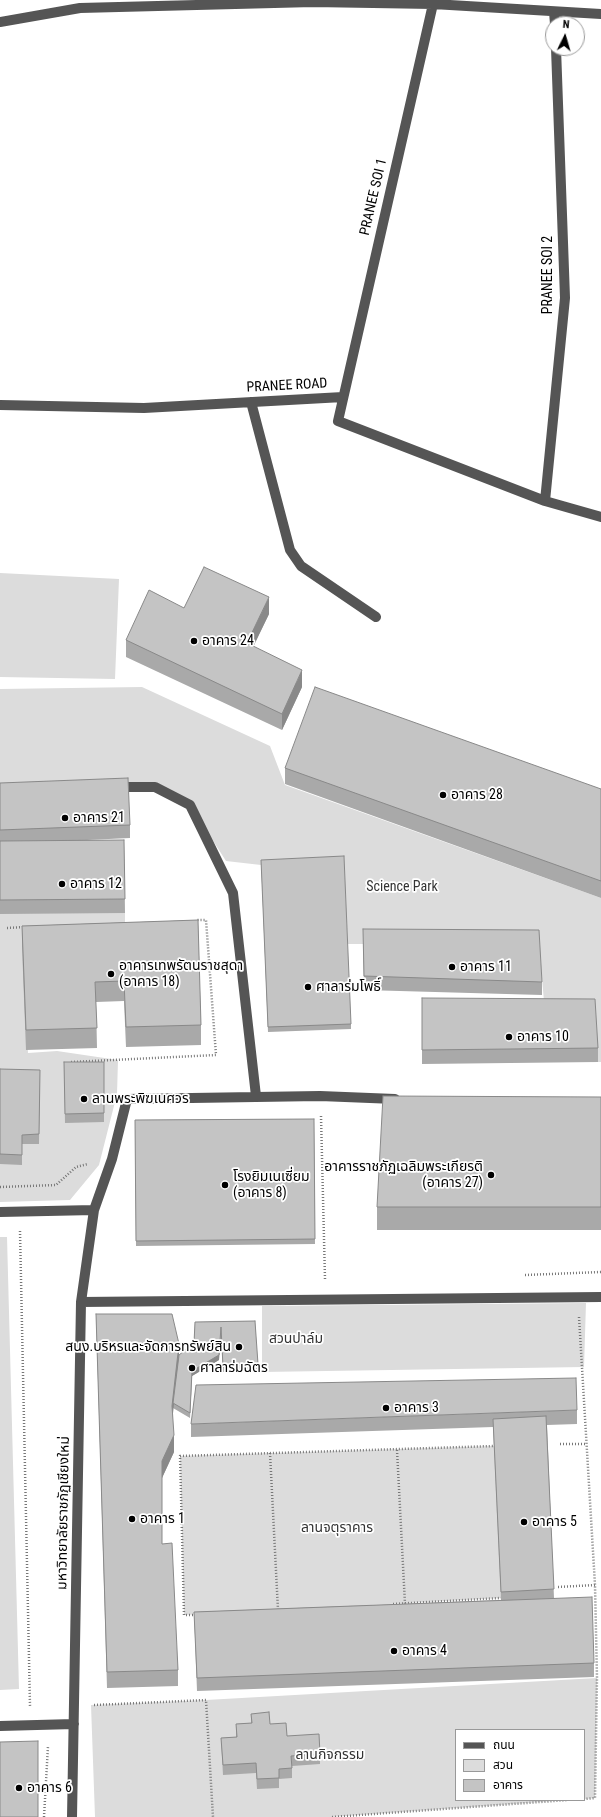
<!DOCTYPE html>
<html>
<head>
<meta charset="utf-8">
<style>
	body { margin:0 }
	#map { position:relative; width:601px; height:1817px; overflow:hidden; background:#fff; font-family:"Roboto Condensed","Noto Sans Thai",sans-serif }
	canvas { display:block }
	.legend { position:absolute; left:455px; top:1729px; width:130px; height:72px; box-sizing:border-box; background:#fff; border:1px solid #999; margin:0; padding:5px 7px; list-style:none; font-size:12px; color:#000 }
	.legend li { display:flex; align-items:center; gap:8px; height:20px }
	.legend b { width:20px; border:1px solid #999 }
	.north { position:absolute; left:545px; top:16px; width:40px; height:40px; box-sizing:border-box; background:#fff; border:1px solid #999; border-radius:50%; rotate:5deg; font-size:11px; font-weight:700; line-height:16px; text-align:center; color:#000 }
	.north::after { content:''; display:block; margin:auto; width:14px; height:18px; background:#000; clip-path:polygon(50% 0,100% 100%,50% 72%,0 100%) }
</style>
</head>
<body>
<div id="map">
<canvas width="601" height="1817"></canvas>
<ul class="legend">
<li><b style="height:5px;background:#555"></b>ถนน</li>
<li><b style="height:11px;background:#dcdcdc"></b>สวน</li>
<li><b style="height:11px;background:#c4c4c4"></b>อาคาร</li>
</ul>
<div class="north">N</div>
</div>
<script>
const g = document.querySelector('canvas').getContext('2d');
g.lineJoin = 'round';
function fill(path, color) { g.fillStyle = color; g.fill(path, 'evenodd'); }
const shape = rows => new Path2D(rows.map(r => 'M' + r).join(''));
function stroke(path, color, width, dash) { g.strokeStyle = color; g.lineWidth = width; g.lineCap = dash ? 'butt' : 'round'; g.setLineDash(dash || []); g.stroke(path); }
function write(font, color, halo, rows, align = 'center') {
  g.font = font + ' "Roboto Condensed","Noto Sans Thai",sans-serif'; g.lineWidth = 3.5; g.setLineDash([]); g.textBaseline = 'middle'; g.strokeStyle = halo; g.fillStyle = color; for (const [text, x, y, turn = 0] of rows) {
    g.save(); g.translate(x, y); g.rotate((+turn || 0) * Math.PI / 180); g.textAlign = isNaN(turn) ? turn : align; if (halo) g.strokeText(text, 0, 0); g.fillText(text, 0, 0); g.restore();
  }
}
fill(shape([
	[0,573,119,579,115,679,0,677],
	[142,687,270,746,285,785,601,898,601,1062,598,1062,595,1013,545,1013,539,944,348,944,343,861,261,865,226,861,190,805,155,787,0,788,0,689],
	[0,913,125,913,125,942,22,946,28,1053,57,1051,118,1060,117,1094,99,1165,70,1200,0,1202],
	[0,1237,7,1237,19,1689,0,1690],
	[586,1303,584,1367,262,1372,262,1306],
	[494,1446,501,1598,184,1615,180,1456],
	[597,1678,595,1798,584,1799,584,1730,456,1730,456,1800,568,1800,332,1817,95,1817,91,1705,206,1700]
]), '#dcdcdc');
stroke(shape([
	[7,928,25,927],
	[71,1062,216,1055,206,920,196,920],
	[321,1116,325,1279],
	[0,1187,56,1185,76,1167,88,1164],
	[20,1231,30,1706],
	[525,1275,601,1272],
	[579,1317,595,1585,597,1678,595,1798,584,1799],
	[560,1444,586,1444],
	[397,1450,405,1604],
	[270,1453,278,1610],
	[558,1587,595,1585],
	[393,1604,501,1598],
	[196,1615,184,1615,180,1456,494,1446],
	[94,1705,206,1700,213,1817],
	[44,1817,48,1746],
	[332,1817,568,1800]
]), '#777', 2.5, [1, 2]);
stroke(shape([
	[433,4,338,421,545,501,601,517],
	[554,12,555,24],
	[0,22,80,8,313,2,433,4,601,14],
	[251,402,290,550,301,566,376,617],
	[0,405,144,408,343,397],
	[545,501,565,298,556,48],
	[117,787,155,787,190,805,233,893,256,1096],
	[0,1212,94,1210],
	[81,1302,601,1297],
	[0,1726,74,1724],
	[72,1817,81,1302,94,1210,112,1159,127,1099,320,1096,395,1099]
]), '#555', 10);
fill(shape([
	[184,608,269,614,253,646,302,687,282,730,126,657,126,640],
	[285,768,601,789,601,898,285,784],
	[0,783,130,825,130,838,87,840,124,840,125,913,0,914],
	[261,860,351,1024,351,1029,268,1032],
	[198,920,201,1025,201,1045,126,1047,124,1001,96,1002,97,1048,26,1050,22,946,22,926],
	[363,943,542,982,542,995,364,990],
	[422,998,598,1048,598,1062,422,1064],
	[64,1062,104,1062,104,1122,65,1123],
	[0,1069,40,1070,39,1144,22,1144,22,1165,0,1164],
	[601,1097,601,1230,377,1230,377,1207],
	[314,1119,315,1244,136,1246,135,1120],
	[96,1314,179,1356,194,1343,195,1322,255,1321,258,1369,223,1372,221,1332,219,1360,192,1376,190,1418,173,1408,172,1416,174,1452,162,1478,162,1544,178,1670,178,1686,107,1688],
	[577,1410,577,1424,547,1425,554,1598,594,1663,594,1677,197,1691,194,1612,501,1600,493,1427,191,1437,191,1424],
	[251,1714,270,1724,287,1736,320,1754,320,1764,292,1766,292,1778,279,1779,279,1788,257,1789,256,1773,223,1775,221,1738,236,1737,236,1724,251,1723]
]), '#a9a9a9');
fill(shape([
	[269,597,269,614,247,660,247,643],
	[302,670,302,687,282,730,282,714],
	[221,1327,219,1360,192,1376,190,1418,192,1371],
	[179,1344,179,1361,172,1422,172,1406],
	[174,1435,174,1452,162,1478,162,1461]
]), '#898989');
const building = shape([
	[204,567,269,597,247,643,302,670,282,714,126,640,149,590,184,608,204,567],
	[315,687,601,789,601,881,285,768,315,687],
	[128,778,130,825,0,830,0,783,128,778],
	[124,840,125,899,0,900,0,841,124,840],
	[344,856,351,1024,268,1027,261,860,344,856],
	[198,920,201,1025,126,1027,124,981,95,982,97,1028,26,1030,22,926,198,920],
	[363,929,539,930,542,982,364,976,363,929],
	[422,998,595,999,598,1048,422,1050,422,998],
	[64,1062,104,1062,104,1113,65,1114,64,1062],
	[0,1069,40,1070,39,1134,22,1135,22,1155,0,1154,0,1069],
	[383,1096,601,1097,601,1207,377,1207,383,1096],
	[314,1119,315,1239,136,1241,135,1120,314,1119],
	[96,1314,172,1314,179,1344,172,1406,174,1435,162,1461,162,1544,172,1543,178,1670,107,1672,96,1314],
	[255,1321,258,1364,223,1367,221,1327,219,1355,192,1371,190,1413,173,1403,179,1355,194,1343,195,1322,255,1321],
	[576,1378,577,1410,191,1424,196,1385,576,1378],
	[546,1416,554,1589,501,1592,493,1419,546,1416],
	[592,1597,594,1663,197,1678,194,1612,592,1597],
	[269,1712,270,1724,286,1723,287,1736,319,1734,320,1754,291,1756,292,1768,279,1769,279,1778,257,1779,256,1763,223,1765,221,1738,237,1737,236,1724,252,1723,251,1714,269,1712],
	[38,1741,38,1817,0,1817,0,1742,38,1741]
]);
fill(building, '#c4c4c4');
stroke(building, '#898989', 1);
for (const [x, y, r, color] of [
	[194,641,4,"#000"],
	[443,795,4,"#000"],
	[65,818,4,"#000"],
	[62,884,4,"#000"],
	[452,967,4,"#000"],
	[111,974,4,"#000"],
	[308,987,4,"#000"],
	[509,1037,4,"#000"],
	[84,1099,4,"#000"],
	[491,1175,4,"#000"],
	[225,1185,4,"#000"],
	[239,1347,4,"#000"],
	[192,1368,4,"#000"],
	[386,1408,4,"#000"],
	[132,1519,4,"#000"],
	[524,1522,4,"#000"],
	[394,1651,4,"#000"],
	[19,1788,4,"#000"]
]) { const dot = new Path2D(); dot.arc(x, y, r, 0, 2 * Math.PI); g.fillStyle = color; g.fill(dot); stroke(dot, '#fff', 1.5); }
write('14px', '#000', '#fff', [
	["PRANEE SOI 1",374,197,-77],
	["PRANEE SOI 2",548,275,-90],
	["PRANEE ROAD",287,386,-3],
	["มหาวิทยาลัยราชภัฏเชียงใหม่",64,1513,-89]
]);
write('14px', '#000', '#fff', [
	["อาคาร 24",202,641],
	["อาคาร 28",451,795],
	["อาคาร 21",73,818],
	["อาคาร 12",70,884],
	["อาคารเทพรัตนราชสุดา",119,966],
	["(อาคาร 18)",119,982],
	["อาคาร 11",460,967],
	["ศาลาร่มโพธิ์",316,987],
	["อาคาร 10",517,1037],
	["ลานพระพิฆเนศวร",92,1099],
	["อาคารราชภัฏเฉลิมพระเกียรติ",483,1167,"right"],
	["(อาคาร 27)",483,1183,"right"],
	["โรงยิมเนเซี่ยม",233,1177],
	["(อาคาร 8)",233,1193],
	["สนง.บริหรและจัดการทรัพย์สิน",231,1347,"right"],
	["ศาลาร่มฉัตร",200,1368],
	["อาคาร 3",394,1408],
	["อาคาร 1",140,1519],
	["อาคาร 5",532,1522],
	["อาคาร 4",402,1651],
	["อาคาร 6",27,1788]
], 'left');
write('14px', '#333', '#fff', [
	["Science Park",402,887],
	["สวนปาล์ม",296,1339],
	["ลานจตุราคาร",337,1528],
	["ลานกิจกรรม",330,1755]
]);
</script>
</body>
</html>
